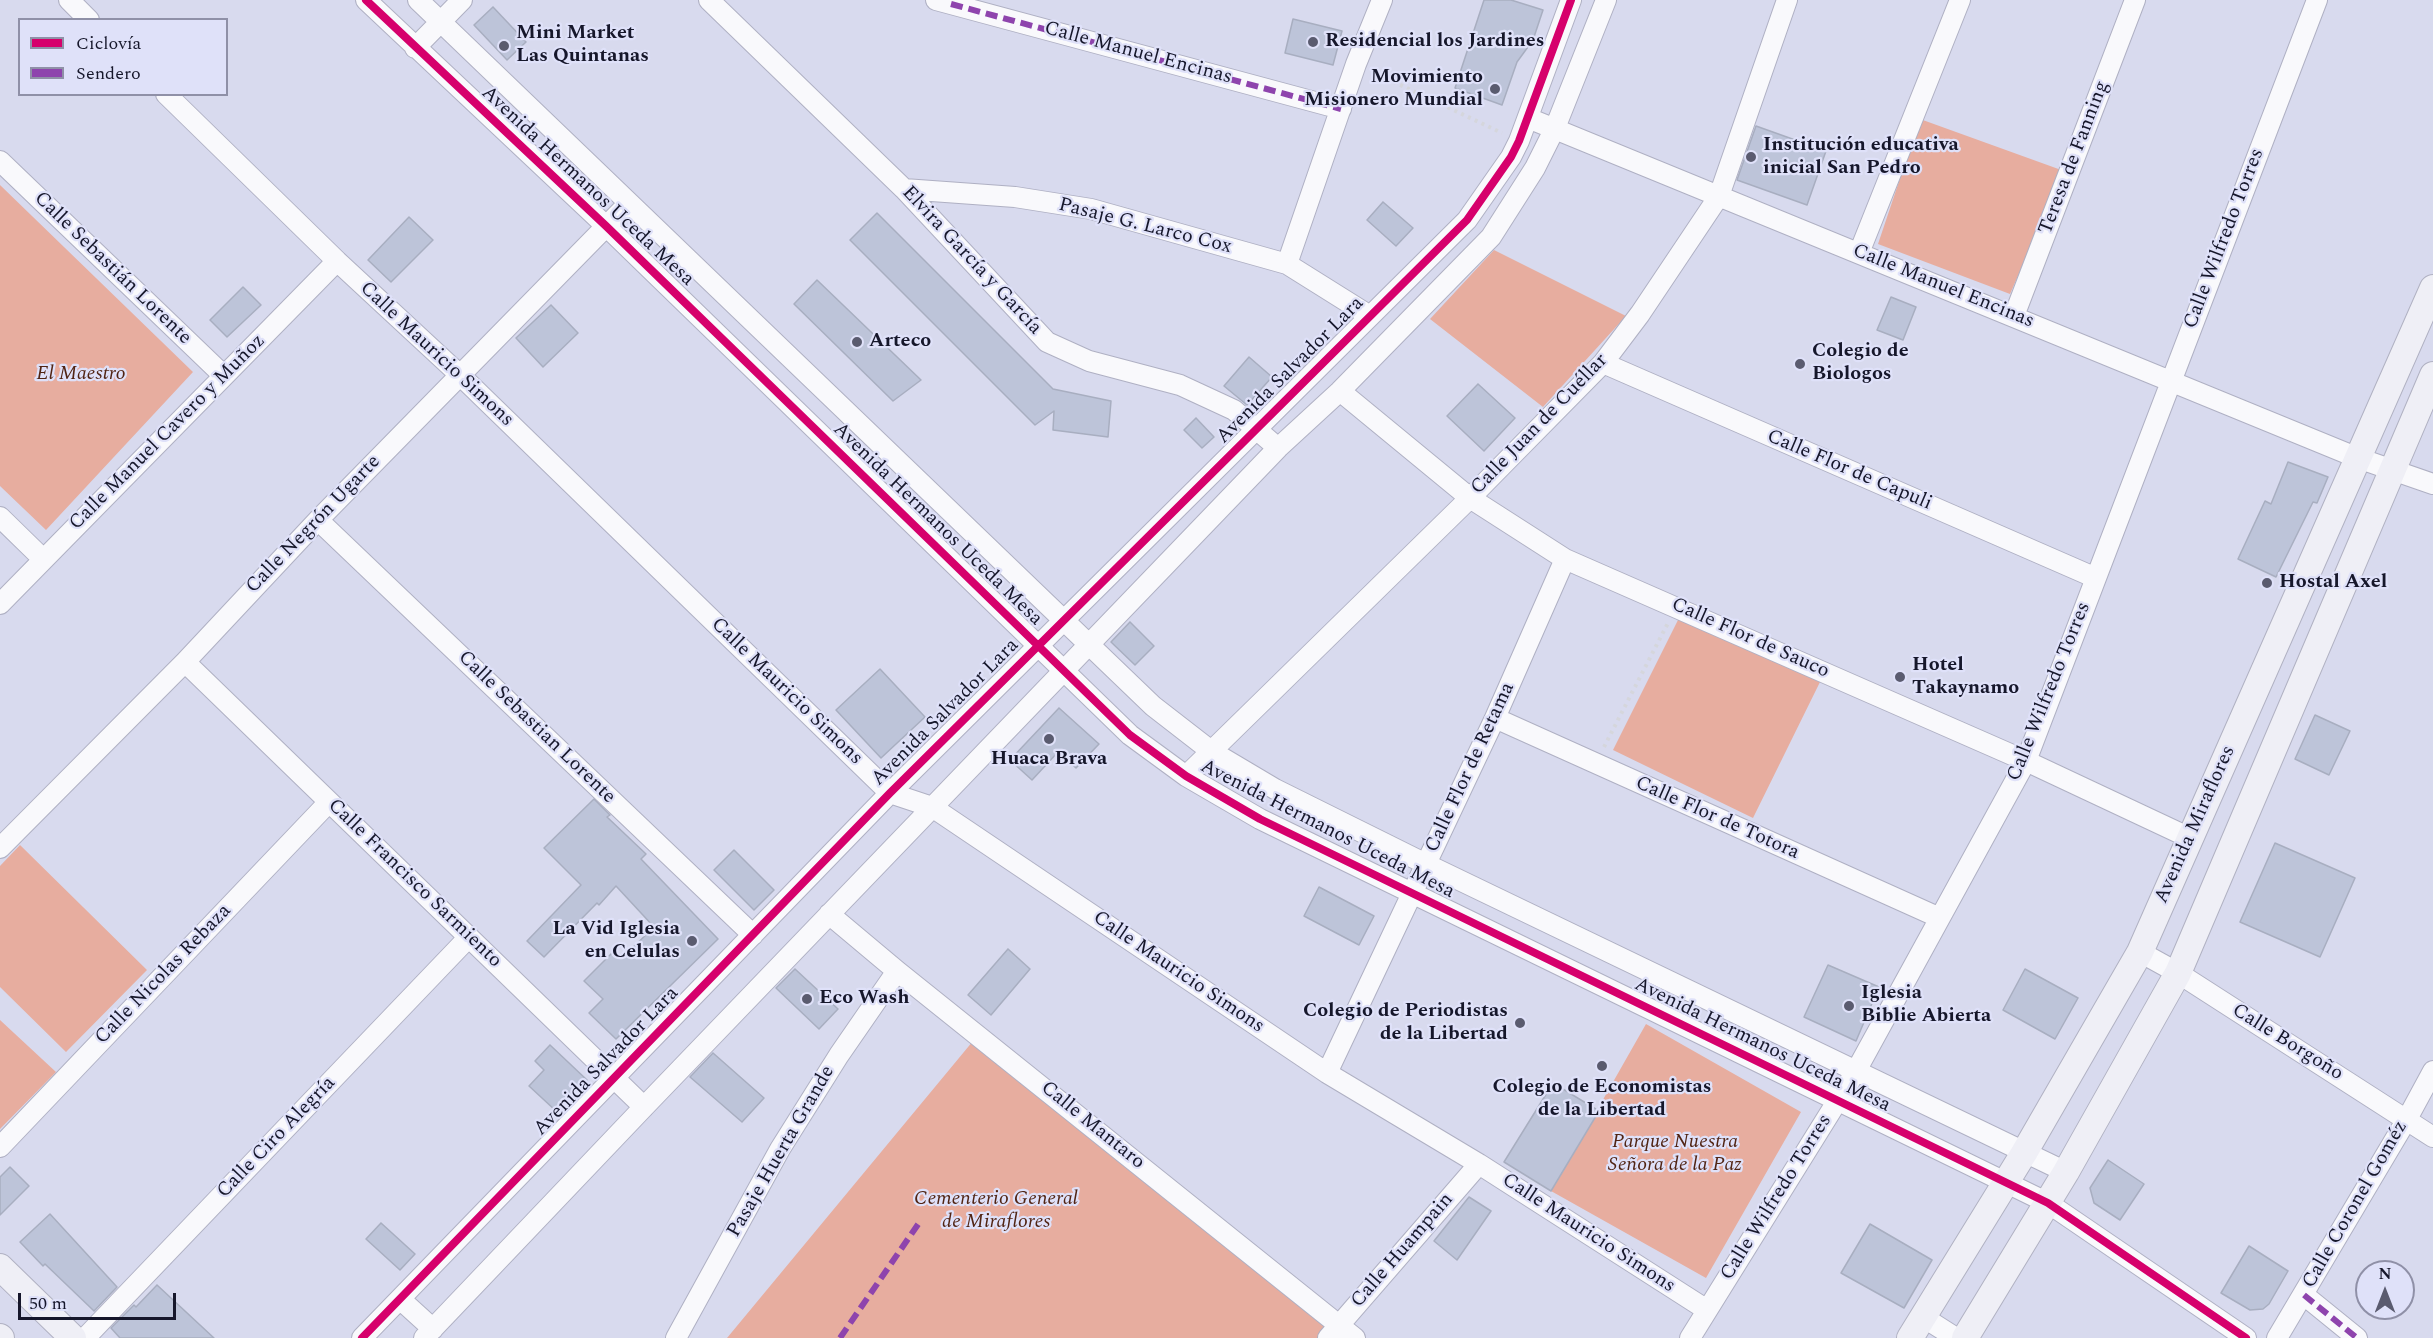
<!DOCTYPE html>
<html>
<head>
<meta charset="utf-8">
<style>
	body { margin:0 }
	#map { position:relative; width:2433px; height:1338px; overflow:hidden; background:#d8daee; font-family:Spectral,serif }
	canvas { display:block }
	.legend { position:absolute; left:18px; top:18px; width:210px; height:78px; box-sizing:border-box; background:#dfe1f9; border:2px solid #8f90a7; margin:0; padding:8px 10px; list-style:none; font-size:18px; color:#16172b }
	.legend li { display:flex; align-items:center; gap:12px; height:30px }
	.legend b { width:30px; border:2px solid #8f90a7 }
	.north { position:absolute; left:2355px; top:1260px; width:60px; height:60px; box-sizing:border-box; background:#dfe1f9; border:2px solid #8f90a7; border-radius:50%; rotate:0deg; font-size:16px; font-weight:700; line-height:24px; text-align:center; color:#16172b }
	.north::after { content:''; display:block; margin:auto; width:21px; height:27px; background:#5a5b6f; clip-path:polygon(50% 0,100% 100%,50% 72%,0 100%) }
	.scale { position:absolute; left:18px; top:1293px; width:158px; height:27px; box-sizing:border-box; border:3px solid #16172b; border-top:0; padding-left:8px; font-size:18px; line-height:21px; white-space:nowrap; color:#16172b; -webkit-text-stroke:4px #dfe1f9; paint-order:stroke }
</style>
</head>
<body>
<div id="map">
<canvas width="2433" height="1338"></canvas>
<ul class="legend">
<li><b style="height:8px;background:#d6006c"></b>Ciclovía</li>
<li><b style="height:8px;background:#8e44ad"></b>Sendero</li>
</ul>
<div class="north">N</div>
<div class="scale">50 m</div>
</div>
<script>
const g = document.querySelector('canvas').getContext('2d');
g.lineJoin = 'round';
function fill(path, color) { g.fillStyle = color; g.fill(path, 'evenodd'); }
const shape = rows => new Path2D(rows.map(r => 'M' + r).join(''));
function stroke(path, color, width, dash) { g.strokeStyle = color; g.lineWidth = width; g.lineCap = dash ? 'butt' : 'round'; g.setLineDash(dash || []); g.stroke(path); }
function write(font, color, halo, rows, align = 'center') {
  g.font = font + ' Spectral,serif'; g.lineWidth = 4.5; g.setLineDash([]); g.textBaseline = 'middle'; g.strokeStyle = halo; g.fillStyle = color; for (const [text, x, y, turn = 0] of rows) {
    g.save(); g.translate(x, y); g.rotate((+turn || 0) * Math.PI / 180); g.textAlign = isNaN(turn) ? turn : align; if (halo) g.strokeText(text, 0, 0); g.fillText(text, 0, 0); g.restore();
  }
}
fill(shape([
	[1920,119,2064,171,2010,294,1878,244],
	[0,185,193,372,46,530,0,486],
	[1494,250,1626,316,1543,407,1430,319],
	[1681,614,1820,682,1753,818,1613,750],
	[20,845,147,970,66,1052,0,987,0,866],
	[0,1020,56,1072,0,1129],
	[1646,1024,1801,1112,1706,1278,1551,1191],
	[978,1035,1340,1324,1328,1338,727,1338]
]), '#e7ad9f');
const building = shape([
	[1484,0,1511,0,1543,10,1533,40,1517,62,1502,105,1455,88,1484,0],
	[493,7,526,42,507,60,474,25,493,7],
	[1293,19,1342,31,1333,65,1285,53,1293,19],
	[1756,126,1826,151,1807,205,1737,180,1756,126],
	[1383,202,1413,228,1396,246,1367,220,1383,202],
	[877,213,1053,389,1111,401,1108,437,1053,430,1054,411,1035,425,850,240,877,213],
	[409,217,433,240,391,282,368,260,409,217],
	[817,280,921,380,893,401,794,304,817,280],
	[243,287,261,305,227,337,210,320,243,287],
	[1891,297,1916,307,1903,340,1877,330,1891,297],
	[551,305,578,333,543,367,516,338,551,305],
	[1249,357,1272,377,1247,405,1224,386,1249,357],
	[1478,384,1515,418,1484,451,1447,416,1478,384],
	[1196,418,1214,437,1202,448,1184,430,1196,418],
	[2288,462,2328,477,2317,503,2313,502,2276,577,2238,559,2265,501,2271,504,2288,462],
	[1130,622,1154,646,1135,665,1111,642,1130,622],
	[880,669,925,717,881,758,836,710,880,669],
	[1059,708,1099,744,1076,768,1058,752,1032,780,1010,760,1059,708],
	[2315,715,2350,731,2329,775,2295,759,2315,715],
	[594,799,610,815,607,817,646,854,641,859,718,939,616,1039,589,1013,603,999,584,981,614,951,622,958,654,927,616,886,599,905,597,903,544,957,527,941,581,885,544,848,594,799],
	[2275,843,2355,878,2320,957,2240,922,2275,843],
	[734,850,774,890,754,910,714,870,734,850],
	[1319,887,1374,916,1359,945,1304,916,1319,887],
	[1008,949,1030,969,991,1015,968,995,1008,949],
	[1828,965,1879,987,1856,1041,1804,1017,1828,965],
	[795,969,838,1009,819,1029,776,988,795,969],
	[2025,969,2078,998,2055,1039,2003,1010,2025,969],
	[550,1045,587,1080,556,1111,529,1086,544,1070,535,1061,550,1045],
	[713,1053,764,1098,742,1122,690,1077,713,1053],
	[1553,1083,1599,1111,1551,1191,1504,1162,1553,1083],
	[2108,1160,2144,1184,2120,1220,2094,1203,2090,1188,2108,1160],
	[10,1167,29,1186,0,1215,0,1177,10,1167],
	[1469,1197,1491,1211,1457,1260,1434,1241,1469,1197],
	[50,1214,117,1287,94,1311,45,1264,43,1266,20,1242,50,1214],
	[381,1223,415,1254,400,1270,366,1239,381,1223],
	[1870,1224,1932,1260,1904,1308,1841,1273,1870,1224],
	[2249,1246,2288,1271,2269,1304,2263,1309,2250,1310,2221,1293,2249,1246],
	[157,1285,214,1338,120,1338,111,1328,134,1305,136,1307,157,1285]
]);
fill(building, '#bdc4d9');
stroke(building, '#a8aec0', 1.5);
const minor = shape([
	[69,0,89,20],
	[366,0,606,226,1130,735,1186,776,1260,819,2048,1203,2246,1338],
	[418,0,1153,706,1211,751,1275,789,1426,864,2066,1172],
	[709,0,904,189,1047,342,1089,361,1180,385,1234,410,1278,448],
	[936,0,1341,109],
	[415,48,462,0],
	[166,94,337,261,460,375,890,793,932,807,1327,1073,1479,1164,1707,1310],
	[1528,118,2358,458,2433,484],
	[0,161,224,376],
	[904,189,1015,197,1091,209,1287,264,1370,316],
	[1859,253,1960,0],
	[1287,264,1356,64,1382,0],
	[2014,316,2135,0],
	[1603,363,2096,578],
	[1340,391,1470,498,1565,559,2026,761,2190,838],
	[0,517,43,559],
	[318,520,753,935],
	[0,604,337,261],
	[185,662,644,1107],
	[1495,718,1940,918],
	[1186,776,1470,498,1603,363,1640,314,1719,196,1787,0],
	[0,848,185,662,318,520,629,203],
	[829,914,897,971,1355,1338],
	[2140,952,2178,973,2433,1137],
	[1327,1073,1495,718,1565,559],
	[0,1147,329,802],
	[2304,1295,2357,1338],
	[400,1299,433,1329],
	[1923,1317,1956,1338],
	[85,1338,469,937],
	[362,1338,890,793,1467,220,1511,157,1519,141,1571,0],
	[424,1338,644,1107,1278,448,1340,391,1491,237,1535,168,1555,128,1606,0],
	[676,1338,780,1149,839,1055,897,971],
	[1328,1338,1479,1164],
	[1690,1338,1856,1071,2026,761,2317,0],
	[2277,1338,2407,1119,2433,1071]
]);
const major = shape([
	[0,1267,73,1338],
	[0,1337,1,1338],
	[1910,1338,2024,1153,2140,952,2433,288],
	[1965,1338,2066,1172,2178,973,2433,375]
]);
stroke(minor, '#afb0c3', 22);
stroke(major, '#b0b1c2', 28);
stroke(shape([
	[1373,72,1502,133],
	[1604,747,1668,623]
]), '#d5d6dc', 4, [3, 4.5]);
stroke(minor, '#f9f9fc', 20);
stroke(major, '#efeff6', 26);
stroke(shape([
	[951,4,1341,109],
	[2304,1295,2357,1338],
	[840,1338,921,1220]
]), '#8e44ad', 6, [12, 6]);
stroke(shape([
	[366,0,606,226,1130,735,1186,776,1260,819,2048,1203,2246,1338],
	[362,1338,890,793,1467,220,1511,157,1519,141,1571,0]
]), '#d6006c', 8);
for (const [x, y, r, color] of [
	[1313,42,6,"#5a5b6f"],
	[504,46,6,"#5a5b6f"],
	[1495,89,6,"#5a5b6f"],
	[1751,157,6,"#5a5b6f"],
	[857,342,6,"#5a5b6f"],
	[1800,364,6,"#5a5b6f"],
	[2267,583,6,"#5a5b6f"],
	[1900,677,6,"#5a5b6f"],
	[1049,739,6,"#5a5b6f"],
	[692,941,6,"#5a5b6f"],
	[807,999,6,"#5a5b6f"],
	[1849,1006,6,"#5a5b6f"],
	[1520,1023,6,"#5a5b6f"],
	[1602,1066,6,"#5a5b6f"]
]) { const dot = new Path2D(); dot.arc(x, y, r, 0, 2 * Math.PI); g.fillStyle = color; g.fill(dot); stroke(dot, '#dfe1f9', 2); }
write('bold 20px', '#16172b', '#dfe1f9', [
	["Mini Market",516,34],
	["Las Quintanas",516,57],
	["Residencial los Jardines",1325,42],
	["Movimiento",1483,78,"right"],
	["Misionero Mundial",1483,101,"right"],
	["Institución educativa",1763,146],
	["inicial San Pedro",1763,169],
	["Arteco",869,342],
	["Colegio de",1812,352],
	["Biologos",1812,375],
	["Hostal Axel",2279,583],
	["Hotel",1912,666],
	["Takaynamo",1912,689],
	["Huaca Brava",1049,760,"center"],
	["La Vid Iglesia",680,930,"right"],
	["en Celulas",680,953,"right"],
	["Iglesia",1861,994],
	["Biblie Abierta",1861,1017],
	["Eco Wash",819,999],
	["Colegio de Periodistas",1508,1012,"right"],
	["de la Libertad",1508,1035,"right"],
	["Colegio de Economistas",1602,1088,"center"],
	["de la Libertad",1602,1111,"center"]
], 'left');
write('20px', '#16172b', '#dfe1f9', [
	["Calle Manuel Encinas",1138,54,15],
	["Teresa de Fanning",2075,158,-69],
	["Avenida Hermanos Uceda Mesa",587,187,43],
	["Pasaje G. Larco Cox",1145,227,14],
	["Calle Wilfredo Torres",2225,239,-69],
	["Elvira García y García",971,261,47],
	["Calle Sebastián Lorente",112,269,44],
	["Calle Manuel Encinas",1943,287,22],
	["Calle Mauricio Simons",436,355,43],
	["Avenida Salvador Lara",1291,371,-45],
	["Calle Juan de Cuéllar",1540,425,-46],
	["Calle Manuel Cavero y Muñoz",168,433,-45],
	["Calle Flor de Capuli",1849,471,23],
	["Calle Negrón Ugarte",314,525,-46],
	["Avenida Hermanos Uceda Mesa",937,525,44],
	["Calle Flor de Sauco",1750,639,24],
	["Calle Mauricio Simons",786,692,44],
	["Calle Wilfredo Torres",2050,692,-68],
	["Avenida Salvador Lara",946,713,-45],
	["Calle Sebastian Lorente",536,728,44],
	["Calle Flor de Retama",1471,768,-65],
	["Calle Flor de Totora",1717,819,24],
	["Avenida Miraflores",2196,825,-66],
	["Avenida Hermanos Uceda Mesa",1327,830,27],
	["Calle Francisco Sarmiento",414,884,44],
	["Calle Mauricio Simons",1178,973,34],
	["Calle Nicolas Rebaza",164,975,-46],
	["Calle Borgoño",2287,1043,32],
	["Avenida Hermanos Uceda Mesa",1762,1046,26],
	["Avenida Salvador Lara",607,1062,-46],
	["Calle Mantaro",1092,1126,39],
	["Calle Ciro Alegría",277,1138,-46],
	["Pasaje Huerta Grande",782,1152,-60],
	["Calle Wilfredo Torres",1777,1198,-58],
	["Calle Coronel Goméz",2356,1205,-60],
	["Calle Mauricio Simons",1588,1234,33],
	["Calle Huampain",1403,1251,-49]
]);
write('italic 20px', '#512413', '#dfe1f9', [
	["El Maestro",81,375],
	["Parque Nuestra",1675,1143],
	["Señora de la Paz",1675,1166],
	["Cementerio General",996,1200],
	["de Miraflores",996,1223]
]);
</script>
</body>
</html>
